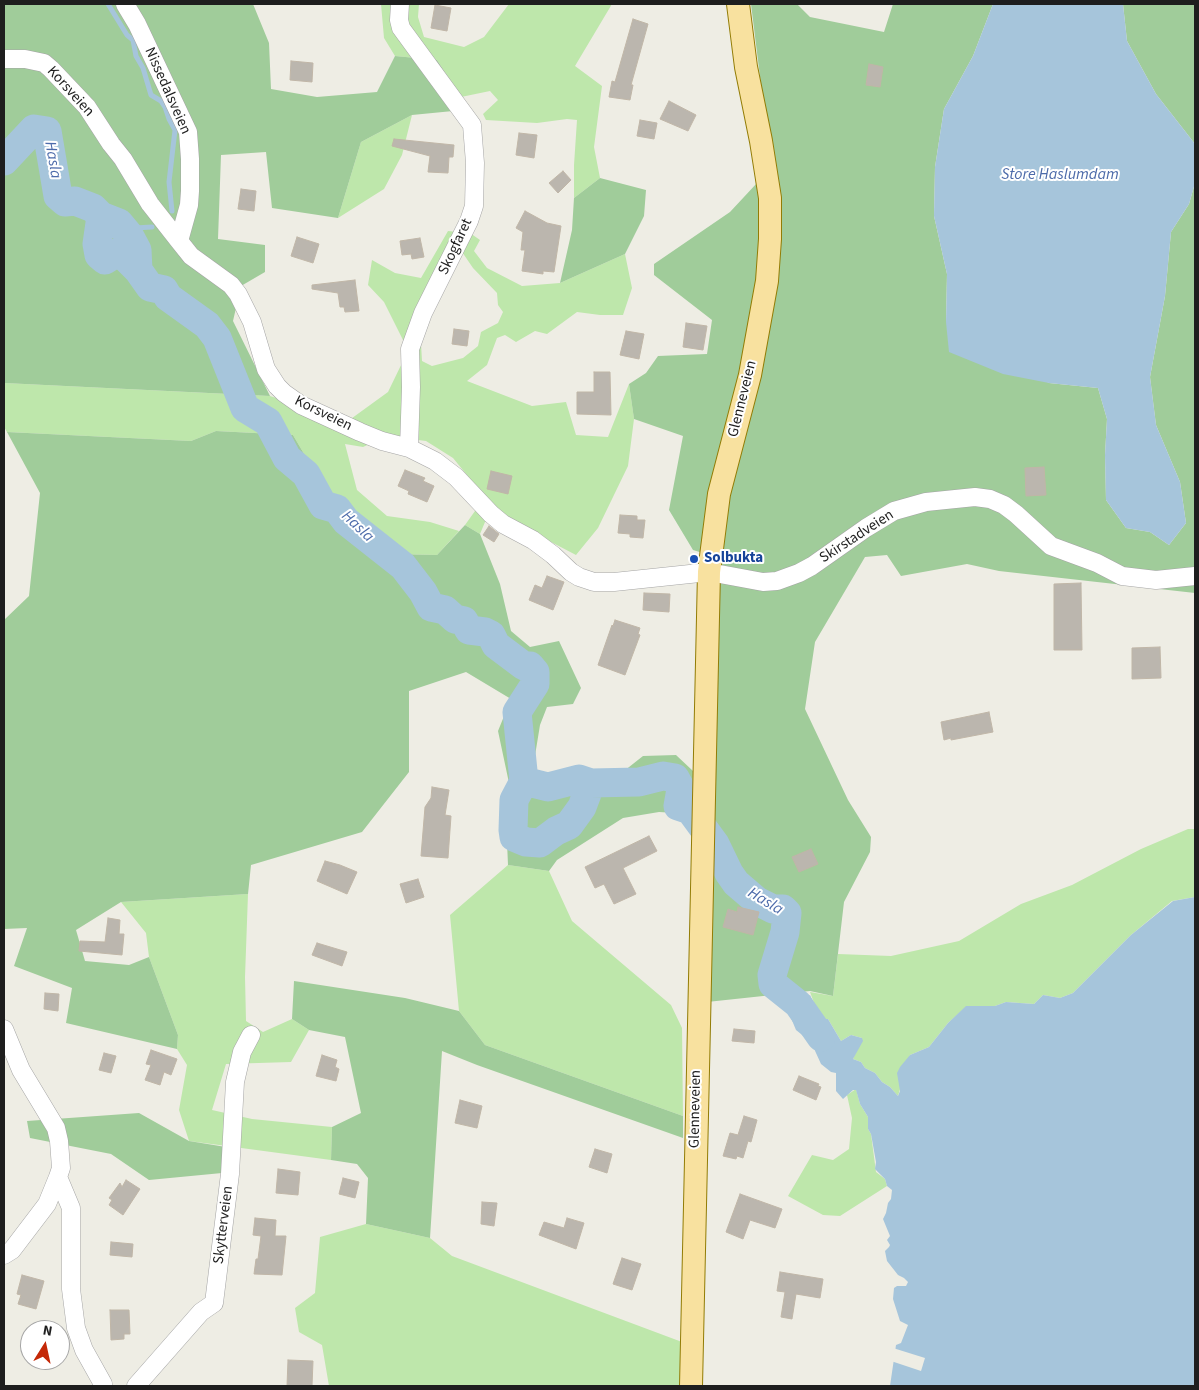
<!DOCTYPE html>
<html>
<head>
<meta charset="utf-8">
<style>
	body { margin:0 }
	#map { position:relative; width:1199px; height:1390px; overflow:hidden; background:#eeede4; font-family:"Source Sans 3",sans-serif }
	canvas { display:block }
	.frame { position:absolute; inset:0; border:5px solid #1e1e1e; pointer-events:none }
	.north { position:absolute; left:20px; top:1320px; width:50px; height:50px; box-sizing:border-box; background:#fff; border:1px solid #a5a5a5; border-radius:50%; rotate:10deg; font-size:14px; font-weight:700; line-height:20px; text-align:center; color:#1e1e1e }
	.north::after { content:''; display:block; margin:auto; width:18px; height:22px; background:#c42807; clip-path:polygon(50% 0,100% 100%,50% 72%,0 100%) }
</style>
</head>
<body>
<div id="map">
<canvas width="1199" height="1390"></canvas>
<div class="frame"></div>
<div class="north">N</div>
</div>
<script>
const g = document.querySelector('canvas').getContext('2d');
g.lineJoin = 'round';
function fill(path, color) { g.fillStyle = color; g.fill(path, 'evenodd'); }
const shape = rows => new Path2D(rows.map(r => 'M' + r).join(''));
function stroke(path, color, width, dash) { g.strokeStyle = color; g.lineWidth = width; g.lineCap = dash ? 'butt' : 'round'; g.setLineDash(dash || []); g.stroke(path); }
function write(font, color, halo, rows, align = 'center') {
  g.font = font + ' "Source Sans 3",sans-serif'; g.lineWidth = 4; g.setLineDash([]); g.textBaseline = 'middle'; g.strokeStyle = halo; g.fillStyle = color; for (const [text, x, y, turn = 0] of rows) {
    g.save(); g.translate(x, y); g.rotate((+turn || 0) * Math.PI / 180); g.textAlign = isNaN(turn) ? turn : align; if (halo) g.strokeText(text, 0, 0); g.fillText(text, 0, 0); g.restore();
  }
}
fill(shape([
	[381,4,419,4,418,17,424,37,464,47,484,37,509,4,612,4,575,66,602,86,594,147,600,178,574,198,574,165,577,120,567,119,537,123,486,120,483,114,498,100,490,91,461,97,437,60,395,56,384,38],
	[412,115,402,155,384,189,338,218,361,142],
	[448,231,470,233,480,240,474,251,487,268,522,286,560,283,625,254,632,288,623,315,600,315,577,312,547,334,535,331,516,342,505,335,497,338,487,365,467,381,532,406,566,402,576,435,608,437,629,384,634,419,628,466,598,528,576,555,507,519,485,522,480,534,465,525,485,497,453,458,426,441,387,436,363,447,345,444,357,490,387,516,430,522,459,531,437,555,393,554,337,528,310,464,293,435,216,431,191,441,7,432,4,427,4,383,270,396,348,421,388,392,403,361,404,342,384,302,368,285,372,260,395,273,421,278],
	[460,249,473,268,497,293,498,305,503,312,498,323,481,332,478,346,463,358,432,366,422,361,419,310],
	[1188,829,1195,829,1195,897,1172,901,1131,935,1073,993,1060,998,1043,995,1034,1004,1006,1002,995,1006,966,1007,948,1023,929,1047,910,1055,898,1096,890,1087,882,1082,875,1073,865,1068,861,1062,853,1059,862,1038,851,1035,841,1041,828,1019,820,1019,810,992,833,996,838,954,891,956,959,941,1021,904,1072,885,1141,849],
	[508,865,549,871,572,921,671,1005,682,1028,683,1116,485,1045,459,1011,450,915],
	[248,894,245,977,246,1021,263,1032,292,1019,309,1030,291,1062,226,1064,212,1110,252,1119,332,1127,331,1160,189,1141,179,1110,187,1065,177,1049,178,1035,149,957,146,933,121,902],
	[856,1089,860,1104,868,1117,868,1129,871,1134,876,1172,885,1179,887,1186,840,1216,823,1215,788,1196,812,1155,833,1160,849,1149,852,1118,847,1095],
	[366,1224,430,1238,452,1256,682,1342,680,1386,329,1386,322,1345,299,1332,295,1308,315,1293,320,1237]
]), '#bee7ab');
fill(shape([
	[4,4,196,4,202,5,203,4,253,4,269,43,271,89,317,97,377,92,395,56,437,60,461,97,453,111,412,115,361,142,338,218,272,208,266,152,221,155,218,239,265,245,265,272,241,286,233,321,270,396,4,383],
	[751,4,797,4,810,17,884,32,893,4,993,4,973,56,944,109,935,167,934,216,947,274,946,322,1049,383,1098,388,1107,419,1105,455,1106,500,1126,528,1150,532,1169,545,1186,523,1180,482,1156,425,1150,377,1165,296,1171,232,1189,204,1195,183,1195,593,999,571,967,564,901,576,887,555,865,557,815,642,805,709,848,800,871,837,870,852,844,902,833,996,810,991,707,1002,716,557,693,550,669,510,683,436,634,419,629,384,646,373,658,356,707,354,712,320,654,275,654,264,730,212,757,183,767,133],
	[1123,4,1195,4,1195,144,1156,94,1127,41],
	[600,178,646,190,644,216,625,254,560,283,572,230,574,198],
	[216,431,293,435,310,464,337,528,393,554,437,555,465,525,480,534,500,584,511,631,530,647,559,641,581,688,573,704,547,707,540,725,532,774,550,778,624,771,643,756,676,755,693,771,692,814,659,812,623,818,557,860,549,871,508,865,507,842,509,783,498,731,511,699,466,672,409,691,409,772,362,832,251,865,248,894,121,902,76,930,85,961,129,965,149,957,178,1035,177,1049,66,1023,72,988,14,966,27,928,4,929,4,620,29,596,40,493,7,432,191,441],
	[294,981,405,998,459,1011,485,1045,683,1116,683,1138,477,1065,442,1051,430,1238,366,1224,368,1178,357,1164,331,1160,332,1127,361,1113,345,1037,309,1030,292,1019],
	[139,1113,189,1141,226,1147,222,1173,149,1180,111,1154,30,1138,27,1121]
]), '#a0cc9a');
fill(shape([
	[993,4,1123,4,1127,41,1156,94,1195,144,1195,183,1189,204,1171,232,1165,296,1150,377,1156,425,1180,482,1186,523,1169,545,1150,532,1126,528,1106,500,1105,455,1107,419,1098,388,1049,383,1003,374,949,352,946,322,947,274,934,216,935,167,944,109,973,56],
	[1195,897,1195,1386,890,1386,896,1345,901,1343,908,1325,900,1321,893,1299,894,1288,897,1286,906,1286,908,1282,904,1278,898,1275,887,1261,885,1251,889,1247,890,1245,887,1240,890,1236,883,1219,886,1213,888,1203,891,1199,892,1190,887,1186,885,1179,875,1169,876,1162,871,1134,868,1129,868,1117,860,1104,856,1090,853,1090,843,1099,836,1091,836,1073,831,1072,821,1064,811,1042,796,1030,791,1018,798,1004,810,995,820,1019,828,1019,841,1041,851,1035,862,1038,863,1041,853,1059,861,1062,865,1068,875,1073,882,1082,890,1087,898,1096,900,1091,897,1073,900,1067,910,1055,929,1047,948,1023,966,1006,995,1006,1006,1002,1034,1004,1043,995,1060,998,1073,993,1131,935,1173,901]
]), '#a6c5db');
fill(shape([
	[893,1348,925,1358,921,1371,891,1361]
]), '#eeede4');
stroke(shape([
	[108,4,127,35,133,40,136,56,143,68,151,95,161,101,165,107,169,119,175,130,169,182,172,211],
	[129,235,135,228,152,227]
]), '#a6c5db', 5);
stroke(shape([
	[4,161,34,129,47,131,58,196,65,202,75,201,93,208,101,216,119,223,129,235,137,250,138,270,150,287,164,290,168,297,207,325,217,338,245,408,268,422,287,458,306,474,323,505,337,509,346,521,403,566,423,592,431,607,445,610,455,619,464,621,469,630,485,632,491,635,496,645,524,666,530,666,535,672,535,684,517,712,524,781,548,787,579,779,591,783,639,782,663,776,675,778,681,789,678,806,690,810,715,844,729,873,736,883,757,901,773,909,783,909,787,913,785,932,772,975,773,984,798,1004,821,1037],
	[101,216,97,244,99,255,105,260,116,253,124,256,138,270],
	[524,781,514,800,513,830,514,837,526,842,540,843,556,831,569,825,582,807,591,783]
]), '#a6c5db', 29);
const building = shape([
	[435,5,451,8,447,31,431,28,435,5],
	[633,19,648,24,631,85,633,85,630,100,609,97,612,81,615,82,633,19],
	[291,61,313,63,312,82,290,80,291,61],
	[869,64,883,67,880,87,866,85,869,64],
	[669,101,696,115,688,131,660,119,669,101],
	[640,120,657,123,654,139,637,136,640,120],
	[519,133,537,135,534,158,516,155,519,133],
	[394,139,454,145,453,157,449,157,448,173,428,172,430,156,392,146,394,139],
	[563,171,571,180,558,193,549,183,563,171],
	[241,189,256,191,254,211,238,209,241,189],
	[525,211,547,223,561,226,554,272,543,271,543,274,522,271,525,250,521,250,523,232,516,228,525,211],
	[297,237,319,244,313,263,291,256,297,237],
	[420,238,424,257,412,259,411,254,402,255,400,241,420,238],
	[355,280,359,311,345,312,344,307,340,307,338,293,312,289,312,285,355,280],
	[686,323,707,326,703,350,683,347,686,323],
	[454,329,469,331,467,346,452,344,454,329],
	[626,331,644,334,639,359,620,355,626,331],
	[594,372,610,372,611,415,577,414,577,392,594,392,594,372],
	[1044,467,1046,495,1026,496,1025,468,1044,467],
	[405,470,425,478,423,481,434,486,427,502,408,494,409,491,398,486,405,470],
	[491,471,512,476,508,494,487,489,491,471],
	[620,515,637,516,637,520,645,520,643,538,630,537,630,534,618,533,620,515],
	[489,526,499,534,494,542,483,535,489,526],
	[547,576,564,582,553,610,529,600,535,585,542,588,547,576],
	[1081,583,1082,650,1054,650,1054,584,1081,583],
	[644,593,670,594,669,612,643,610,644,593],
	[615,620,640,628,638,634,640,635,625,675,598,665,612,625,613,626,615,620],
	[1160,647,1161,678,1132,679,1132,648,1160,647],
	[989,712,993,732,951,740,951,738,944,740,941,722,989,712],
	[432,787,449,790,445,815,451,816,448,858,421,856,425,807,431,798,432,787],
	[649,836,657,851,623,868,636,894,614,904,604,884,595,888,585,867,649,836],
	[811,849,818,864,799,872,792,857,811,849],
	[325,861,340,865,357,872,347,894,317,881,325,861],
	[418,879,424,897,406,903,400,884,418,879],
	[738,907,759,912,753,935,723,927,728,909,737,912,738,907],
	[108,918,120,920,119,934,124,934,122,955,79,951,80,941,105,942,108,918],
	[317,943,347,952,342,966,312,955,317,943],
	[45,993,59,994,58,1011,44,1009,45,993],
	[734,1029,755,1031,754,1043,732,1041,734,1029],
	[151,1050,177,1059,171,1075,164,1072,160,1085,145,1080,151,1065,146,1064,151,1050],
	[104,1053,116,1056,111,1073,99,1070,104,1053],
	[322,1055,337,1060,335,1067,339,1069,336,1081,316,1076,322,1055],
	[799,1076,819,1084,818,1086,821,1087,816,1100,793,1090,799,1076],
	[460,1100,482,1106,477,1128,455,1123,460,1100],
	[744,1116,757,1120,751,1142,748,1141,743,1158,737,1156,736,1159,723,1156,730,1133,738,1135,744,1116],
	[595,1149,612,1154,607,1173,589,1167,595,1149],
	[278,1169,300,1172,298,1195,276,1193,278,1169],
	[343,1178,359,1182,355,1198,339,1194,343,1178],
	[126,1180,140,1189,123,1215,109,1205,112,1200,109,1198,120,1183,122,1187,126,1180],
	[740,1194,782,1209,775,1228,750,1220,743,1239,726,1232,740,1194],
	[482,1202,497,1203,494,1226,481,1224,482,1202],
	[255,1218,276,1220,275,1236,286,1236,282,1275,254,1274,256,1259,258,1259,261,1236,253,1235,255,1218],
	[567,1218,584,1223,576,1249,539,1235,544,1222,564,1228,567,1218],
	[111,1242,133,1244,132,1257,110,1255,111,1242],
	[622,1258,641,1264,632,1290,613,1284,622,1258],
	[780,1272,823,1279,820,1298,796,1294,792,1319,781,1317,785,1292,777,1291,780,1272],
	[22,1275,44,1281,36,1309,18,1304,21,1295,17,1294,22,1275],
	[110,1310,129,1310,130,1334,124,1334,124,1339,111,1340,110,1310],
	[288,1360,313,1361,312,1386,287,1386,288,1360]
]);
fill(building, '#bbb6ae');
stroke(building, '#c0b6a7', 1);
const minor = shape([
	[125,4,137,24,188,132,190,159,190,191,189,205,179,241],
	[400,4,399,20,401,28,472,125,475,163,474,206,469,221,423,313,410,349,411,387,409,448],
	[4,59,25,59,44,63,51,69,87,107,111,144,123,159,150,204,179,241,191,256,231,285,238,294,252,322,266,369,277,386,284,393,301,405,360,432,382,441,409,448,435,461,456,477,491,514,503,524,533,540,553,555,571,572,579,577,594,582,614,582,709,572,763,582,777,581,799,573,812,566,866,528,894,511,926,502,975,497,990,499,1004,505,1016,514,1051,546,1097,563,1122,576,1156,580,1195,576],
	[4,1029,21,1070,56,1128,59,1141,61,1168,58,1177,71,1208,71,1289,76,1328,84,1350,103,1384],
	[4,1255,12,1250,47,1204,58,1177],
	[136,1386,201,1312,214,1303,230,1174,235,1082,242,1052,251,1035]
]);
const major = shape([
	[691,1386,709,572,719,494,750,375,767,281,770,239,770,198,761,141,746,67,738,4]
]);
stroke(minor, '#a5a5a5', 19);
stroke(major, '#927c05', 24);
stroke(minor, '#fff', 18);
stroke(major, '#f8e19f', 22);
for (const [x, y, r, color] of [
	[694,559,5,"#1a4fb4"]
]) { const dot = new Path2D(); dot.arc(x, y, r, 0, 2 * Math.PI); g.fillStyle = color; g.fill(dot); stroke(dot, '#fff', 2); }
write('15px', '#1e1e1e', '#fff', [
	["Nissedalsveien",167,91,66],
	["Korsveien",70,92,48],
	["Skogfaret",456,247,-65],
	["Glenneveien",743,399,-76],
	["Korsveien",323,414,26],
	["Skirstadveien",857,537,-33],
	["Glenneveien",696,1109,-89],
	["Skytterveien",224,1225,-83]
]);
write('bold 15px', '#164399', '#fff', [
	["Solbukta",704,559]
], 'left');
write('italic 16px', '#4d6baa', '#fff', [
	["Hasla",52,160,80],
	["Store Haslumdam",1060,175],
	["Hasla",357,527,43],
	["Hasla",765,902,31]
]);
</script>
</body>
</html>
